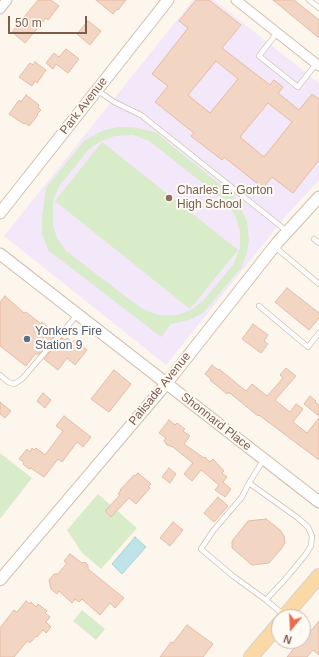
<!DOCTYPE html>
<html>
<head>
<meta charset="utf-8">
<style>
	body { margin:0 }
	#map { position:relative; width:319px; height:657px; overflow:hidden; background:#fdf6ec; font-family:Helvetica,sans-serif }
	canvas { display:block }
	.north { position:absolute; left:271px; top:609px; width:40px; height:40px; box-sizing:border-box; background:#fffaf3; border:1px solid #cabbb1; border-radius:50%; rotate:198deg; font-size:11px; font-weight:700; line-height:16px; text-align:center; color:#7a5c4d }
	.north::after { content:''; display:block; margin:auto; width:14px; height:18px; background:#e76f51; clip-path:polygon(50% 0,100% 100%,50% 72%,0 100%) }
	.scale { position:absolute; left:8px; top:16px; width:79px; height:18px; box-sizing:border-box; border:2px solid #7a5c4d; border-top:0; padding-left:5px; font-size:12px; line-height:14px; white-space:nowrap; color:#7a5c4d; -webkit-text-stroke:3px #fffaf3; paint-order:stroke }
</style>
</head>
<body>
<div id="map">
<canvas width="319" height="657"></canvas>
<div class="north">N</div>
<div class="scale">50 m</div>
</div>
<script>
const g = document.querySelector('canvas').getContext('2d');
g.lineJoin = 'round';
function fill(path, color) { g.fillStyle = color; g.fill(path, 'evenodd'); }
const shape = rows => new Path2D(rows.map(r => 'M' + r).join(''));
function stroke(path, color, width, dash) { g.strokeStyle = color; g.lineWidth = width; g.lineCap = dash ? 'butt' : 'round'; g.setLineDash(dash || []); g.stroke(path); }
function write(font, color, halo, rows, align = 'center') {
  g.font = font + ' Helvetica,sans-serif'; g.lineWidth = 4; g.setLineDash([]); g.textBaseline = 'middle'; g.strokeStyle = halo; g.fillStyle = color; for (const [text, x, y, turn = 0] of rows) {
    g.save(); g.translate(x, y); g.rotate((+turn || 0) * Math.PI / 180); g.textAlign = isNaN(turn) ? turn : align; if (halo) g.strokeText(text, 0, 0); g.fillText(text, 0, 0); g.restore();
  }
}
fill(shape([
	[193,0,214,0,319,83,319,180,286,216,166,365,4,236]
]), '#f3e8fa');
fill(shape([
	[117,127,133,127,155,132,233,195,241,209,247,221,249,240,247,253,241,268,203,313,189,320,171,324,161,337,48,250,42,234,42,217,46,188,84,141,102,131],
	[133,135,149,141,223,199,235,215,240,232,240,248,233,265,203,301,191,310,177,315,158,315,141,308,66,251,57,238,53,225,53,202,56,193,60,185,89,149,101,141,115,136],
	[102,142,238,250,190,309,55,201],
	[0,453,32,478,0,519],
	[98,494,137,528,101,569,82,553,67,530],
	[82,610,105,629,96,640,73,621]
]), '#d8ecc9');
const water = shape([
	[135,537,146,547,122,574,112,564,135,537]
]);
fill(water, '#bfe3e8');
stroke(water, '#a5d3da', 1);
const building = shape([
	[38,0,51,0,59,6,48,20,46,18,25,43,12,32,38,0],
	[96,0,126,0,118,10,117,9,113,14,96,0],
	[196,0,209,0,241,25,222,48,270,85,274,80,283,87,278,93,299,110,312,94,319,99,319,160,293,193,272,177,263,188,224,157,222,160,191,136,194,133,155,102,168,86,152,74,188,28,179,21,196,0],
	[216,61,238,79,210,113,188,95,216,61],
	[268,103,292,122,264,157,240,137,268,103],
	[273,0,294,0,319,20,319,38,273,0],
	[88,21,101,31,90,45,77,34,88,21],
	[66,49,79,59,68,73,56,64,53,69,46,63,54,53,59,57,66,49],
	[35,62,46,70,37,83,35,81,32,86,19,77,30,63,33,65,35,62],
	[26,95,39,105,38,107,41,110,37,114,38,115,29,126,25,123,24,124,9,114,19,100,21,102,26,95],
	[287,288,319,313,319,318,309,330,275,302,287,288],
	[5,296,24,313,26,312,41,324,42,322,56,334,39,354,35,354,26,366,0,346,0,302,5,296],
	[253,324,268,335,264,341,268,344,261,353,242,339,253,324],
	[62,338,65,340,67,338,72,342,74,340,87,350,75,365,67,358,58,370,44,359,62,338],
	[212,365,218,370,219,369,246,391,252,384,267,396,283,378,280,375,286,368,296,376,275,400,290,412,296,404,303,409,293,422,307,433,319,418,319,460,259,415,258,416,230,393,230,394,228,392,227,394,210,380,211,379,205,374,212,365],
	[114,370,131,384,109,412,91,399,114,370],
	[43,393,51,400,45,408,37,401,43,393],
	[310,396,316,401,315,402,319,405,319,416,304,404,310,396],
	[0,402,11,411,5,418,0,414,0,402],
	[64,416,91,437,83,447,77,442,62,462,58,459,44,477,31,468,29,469,23,464,24,462,19,459,27,449,30,452,32,448,34,450,36,448,45,455,63,431,56,426,64,416],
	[169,420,175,425,177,423,185,429,183,431,190,436,184,444,204,458,205,457,210,462,213,459,224,471,222,473,227,477,223,482,231,489,225,497,215,490,219,485,201,470,192,481,184,474,193,463,173,447,167,445,164,441,166,438,159,433,169,420],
	[169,468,176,474,170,483,162,477,169,468],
	[138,473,151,484,148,487,150,488,136,504,129,498,111,517,105,511,120,495,118,494,121,490,120,490,134,475,135,476,138,473],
	[218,497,228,506,214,522,204,513,218,497],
	[266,519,280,530,284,536,285,543,281,549,269,563,252,565,232,548,232,541,248,521,266,519],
	[173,522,183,530,170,546,160,538,173,522],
	[70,554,82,563,85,562,88,565,88,569,124,598,115,608,110,603,100,615,82,599,79,602,75,599,72,603,59,591,57,594,51,589,49,580,54,574,58,574,67,563,64,561,70,554],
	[26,601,30,604,31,602,36,607,38,604,47,611,45,613,50,617,46,622,51,627,46,633,43,630,37,637,36,636,30,643,27,641,14,657,0,657,0,628,14,610,17,612,26,601],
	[319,621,319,655,313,650,307,657,287,657,296,646,297,647,303,641,319,621],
	[187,625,213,644,203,657,160,657,171,642,173,643,187,625]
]);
fill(building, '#f3d5c3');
stroke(building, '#e6bba3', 1);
const service = shape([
	[309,0,319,8],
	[277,33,259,56,298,87,316,64],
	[97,90,114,102,141,115,288,232],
	[314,239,319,243],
	[275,247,319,284],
	[259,306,308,347,319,333],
	[0,375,8,382,14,384,22,379,77,315],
	[249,483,242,497,213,531,201,549,233,576,266,600,288,576,306,554,311,546,312,536,308,527,298,518,249,483,264,459],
	[266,600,284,615]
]);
const minor = shape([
	[236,0,319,66],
	[0,9,7,0]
]);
const tertiary = shape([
	[0,213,168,0],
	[0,254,319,502],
	[0,580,166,384,277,243,319,197]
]);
const primary = shape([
	[284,617,319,576],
	[251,657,279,624]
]);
stroke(service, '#d1beb0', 6);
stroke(minor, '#d1beb0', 11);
stroke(tertiary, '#d1beb0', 13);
stroke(primary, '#dad1cd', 16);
stroke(service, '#fff', 4.5);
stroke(minor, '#fff', 9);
stroke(tertiary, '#fff', 11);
stroke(primary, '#fbd9a5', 14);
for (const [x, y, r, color] of [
	[169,198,4,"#8d6e63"],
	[27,339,4,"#5c6f8a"]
]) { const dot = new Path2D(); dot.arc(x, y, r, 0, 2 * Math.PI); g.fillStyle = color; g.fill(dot); stroke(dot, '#fffaf3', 1.5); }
write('12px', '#7a5c4d', '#fffaf3', [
	["Park Avenue",84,106,-52],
	["Palisade Avenue",160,389,-51],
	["Shonnard Place",216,422,38]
]);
write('12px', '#785e54', '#fffaf3', [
	["Charles E. Gorton",177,191],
	["High School",177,205]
], 'left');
write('12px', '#4e5e75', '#fffaf3', [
	["Yonkers Fire",35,332],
	["Station 9",35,346]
], 'left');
</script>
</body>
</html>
